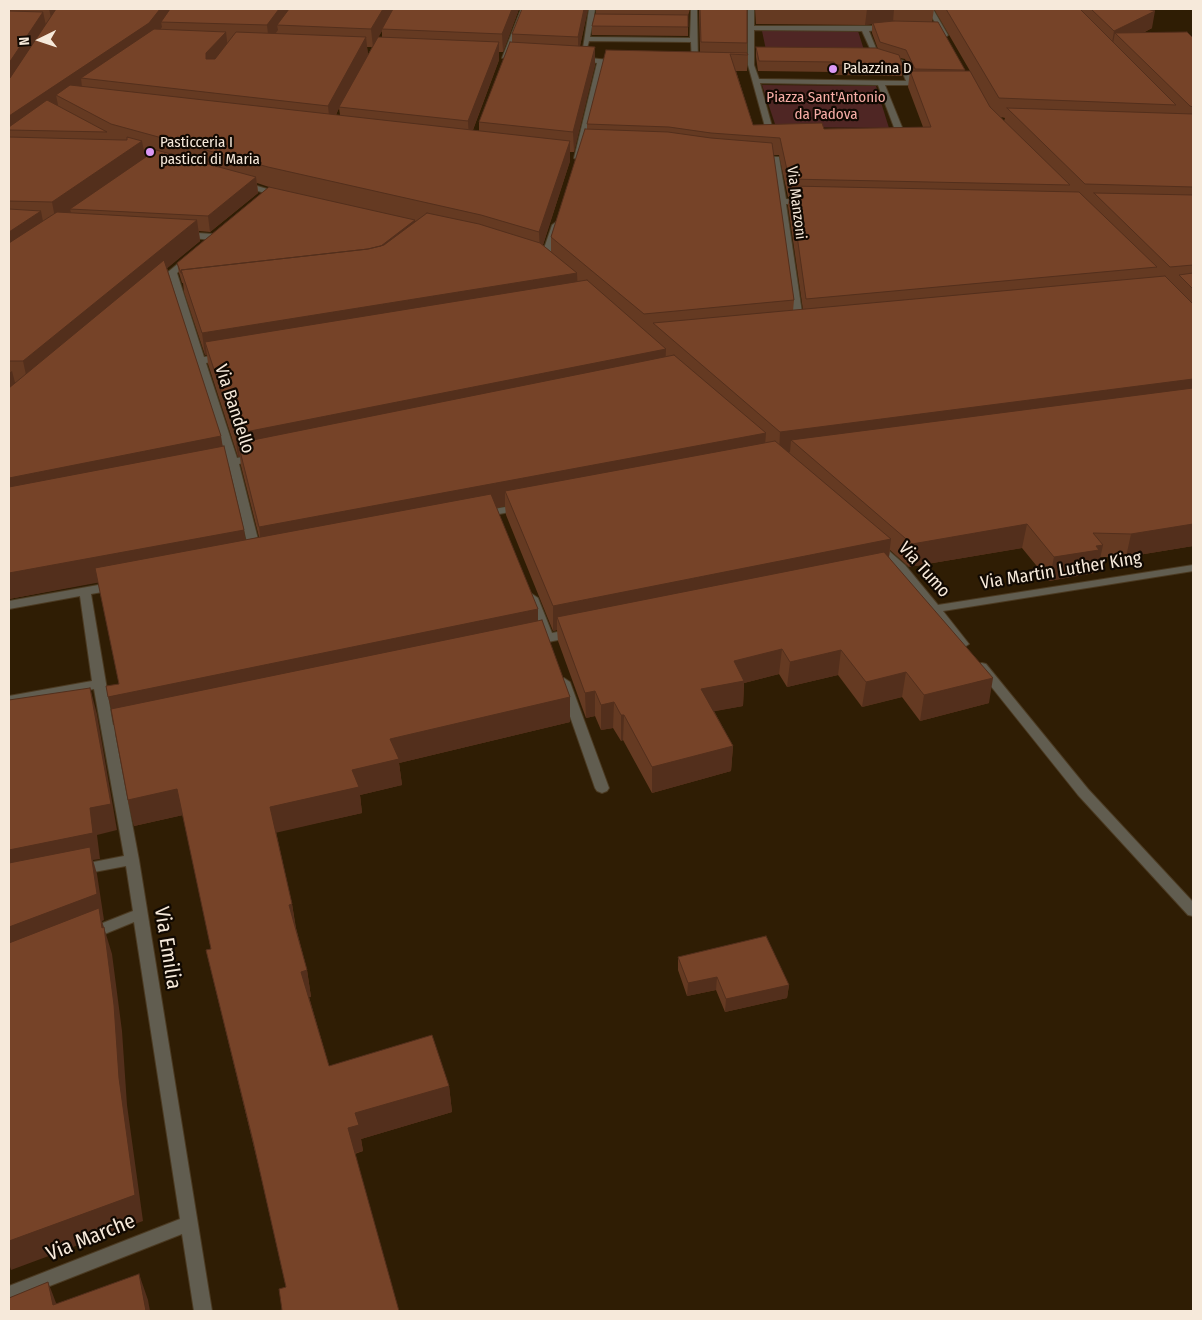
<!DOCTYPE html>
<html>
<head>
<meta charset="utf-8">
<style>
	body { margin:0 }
	#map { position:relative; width:1202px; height:1320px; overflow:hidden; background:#2f1d04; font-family:"Fira Sans Condensed",sans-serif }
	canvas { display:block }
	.frame { position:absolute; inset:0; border:10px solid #f6e9da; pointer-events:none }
	.north { position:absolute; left:15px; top:15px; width:50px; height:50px; -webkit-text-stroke:4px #110902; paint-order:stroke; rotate:266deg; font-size:14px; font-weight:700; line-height:20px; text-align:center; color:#f6e9da }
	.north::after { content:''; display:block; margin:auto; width:18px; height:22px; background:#f6e9da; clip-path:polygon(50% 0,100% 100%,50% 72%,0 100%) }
</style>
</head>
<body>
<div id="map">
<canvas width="1202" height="1320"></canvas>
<div class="frame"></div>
<div class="north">N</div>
</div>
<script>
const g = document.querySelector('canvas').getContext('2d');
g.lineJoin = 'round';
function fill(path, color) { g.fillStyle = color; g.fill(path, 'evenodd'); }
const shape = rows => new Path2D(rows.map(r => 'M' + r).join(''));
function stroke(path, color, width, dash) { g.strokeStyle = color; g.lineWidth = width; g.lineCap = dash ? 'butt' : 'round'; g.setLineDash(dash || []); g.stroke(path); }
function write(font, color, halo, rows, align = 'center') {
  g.font = font + ' "Fira Sans Condensed",sans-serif'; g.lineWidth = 4.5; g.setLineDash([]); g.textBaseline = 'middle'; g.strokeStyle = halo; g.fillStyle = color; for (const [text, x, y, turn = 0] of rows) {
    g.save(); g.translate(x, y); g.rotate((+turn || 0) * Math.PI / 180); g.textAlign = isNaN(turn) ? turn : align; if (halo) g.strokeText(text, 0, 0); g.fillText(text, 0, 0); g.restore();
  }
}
fill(shape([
	[762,31,858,31,864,50,766,50],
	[762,85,876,86,889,128,776,127]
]), '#4f2624');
const street = shape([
	[521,9,527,9,507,57,502,58,521,9],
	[589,9,595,9,594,17,611,18,614,20,611,22,593,21,590,37,690,38,691,9,697,9,698,64,695,66,692,64,691,42,589,41,587,48,583,48,589,9],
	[748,9,754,9,754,26,890,26,890,28,888,29,869,31,878,53,904,61,913,81,925,81,929,83,925,85,885,85,904,132,903,134,889,134,885,132,895,130,878,85,760,83,773,130,783,132,779,134,767,134,748,65,748,9],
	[754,30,862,31,873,55,899,63,906,81,759,79,754,65,754,30],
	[927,9,933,9,948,35,947,36,943,36,927,9],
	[580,57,619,61,622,63,619,65,604,64,582,158,578,160,574,158,597,63,578,60,577,59,580,57],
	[754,156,779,157,786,199,804,200,808,202,804,204,786,204,804,326,802,328,799,329,794,326,772,161,754,160,754,156],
	[238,182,244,182,284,194,277,196,238,186,238,182],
	[556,222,560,225,548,260,544,263,541,262,540,260,552,225,556,222],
	[183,232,213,234,217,237,213,240,180,237,180,233,183,232],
	[191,253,194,254,194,258,177,273,204,357,223,354,228,357,226,359,206,363,237,458,257,454,262,457,261,459,239,464,262,555,256,558,250,555,229,466,212,469,207,466,208,464,227,460,170,279,160,287,154,287,152,285,191,253],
	[522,504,526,505,528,507,526,509,483,517,477,514,483,511,522,504],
	[876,542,880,543,905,565,938,605,1193,565,1193,571,943,611,969,644,963,648,959,647,897,569,872,547,870,545,876,542],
	[115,582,121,586,119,589,91,594,113,725,130,722,137,726,135,729,115,733,139,860,212,1311,194,1311,182,1234,9,1302,9,1286,180,1219,134,922,90,940,85,938,82,934,85,930,133,911,126,866,78,875,73,874,71,870,73,866,78,865,124,856,94,689,9,704,9,696,92,681,80,596,9,609,9,601,115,582],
	[532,594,538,598,552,633,573,629,577,630,579,633,577,636,534,645,530,644,528,641,530,638,541,636,526,598,532,594],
	[982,663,986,664,1088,789,1193,902,1193,916,1188,915,1078,795,978,670,976,667,978,664,982,663],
	[564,678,570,682,609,788,607,791,602,793,597,791,595,788,558,682,564,678]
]);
stroke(street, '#4b3a22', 2);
fill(street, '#615d50');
fill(shape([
	[9,9,519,9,503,52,499,52,499,60,473,130,479,131,479,122,512,42,512,34,588,9,580,46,595,47,595,65,574,152,570,152,570,161,543,245,551,252,551,237,587,129,587,124,700,52,699,9,747,9,747,53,748,55,747,71,736,71,753,125,824,129,923,127,908,87,910,71,905,59,900,58,903,66,902,76,834,75,833,72,758,71,756,57,756,47,878,49,872,33,872,24,865,25,756,24,755,9,934,9,932,22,965,71,970,71,934,9,1146,9,1152,28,1143,33,1193,38,1193,546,1126,557,1100,557,1098,568,1095,569,1094,573,1049,581,1022,548,909,567,890,550,889,557,989,703,920,721,902,697,862,707,838,675,787,687,779,674,744,683,743,706,714,711,733,746,731,771,652,793,623,740,621,741,613,728,601,730,595,716,586,718,558,641,557,630,553,631,506,515,505,506,496,508,538,621,570,697,570,722,399,763,402,785,360,795,362,813,276,832,292,904,296,928,307,970,311,997,309,997,329,1066,449,1086,452,1112,361,1139,363,1151,355,1154,282,1310,286,1287,259,1168,206,950,211,949,183,815,134,826,128,800,119,684,98,582,9,599],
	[382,31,382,37,378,37],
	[367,47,372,47,368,55],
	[339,108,340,115,336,115],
	[1001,117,1005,118,1004,121],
	[144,152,151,153,145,157],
	[773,155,779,155,788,197,789,197,788,206,803,310,793,311,794,300],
	[257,183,269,187,177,263,179,273,182,283,183,283,184,292,205,355,207,355,208,364,238,457,240,457,241,466,259,537,245,540,222,446,167,268,200,241,199,231,210,232,258,193],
	[596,9,690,9,688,16,688,36,592,35,592,26,596,14],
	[678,957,789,985,787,998,725,1012,716,990,687,996,678,970]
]), '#653a22');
fill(shape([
	[49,9,61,9,52,22],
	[160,9,176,9,161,22,162,27,152,41,81,78,82,88,56,95,58,105,20,130,9,130,9,116],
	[279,9,293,9,277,25,278,30,269,43,267,25],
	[383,9,394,9,382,29,382,31,373,47,371,29],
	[512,9,519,9,503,52,502,34],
	[584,9,588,9,578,55,578,37],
	[867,9,894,9,893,22,865,25],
	[1155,11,1152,28,1124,42,1115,33,1112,48,1111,49,1114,31],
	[43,12,47,30,9,88,9,63],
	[226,32,228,50,209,71,206,59,206,53],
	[366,37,368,55,330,125,328,106],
	[499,42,499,60,469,140,468,121],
	[595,47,595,65,574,152,573,132],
	[142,141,146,161,70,209,71,213,56,223,52,202],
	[570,141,570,161,540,254,539,232],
	[256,177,258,193,210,232,208,216],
	[41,211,45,232,9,257,9,232],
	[197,220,200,241,28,384,23,361],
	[415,220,416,230,378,258,182,273],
	[577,273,578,294,205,342,207,355,205,355,202,333],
	[666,349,665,371,238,443,240,457,238,457,235,434],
	[12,371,18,394,9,401,9,373],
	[1193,379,1193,400,791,440,790,452,779,454,780,432],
	[766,433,764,457,505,491,505,506,262,552,259,527],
	[221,436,225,460,9,503,9,478],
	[1027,524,1022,548,909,567,912,544],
	[1193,524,1193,546,1126,557,1131,534],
	[244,530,248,555,9,599,9,573],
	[891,539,888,564,557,617,557,630,553,631,553,606],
	[1103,545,1098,568,1095,569,1094,573,1049,581,1054,557,1096,546],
	[538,609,538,635,115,723,108,697],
	[782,649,779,674,744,683,743,706,700,714,701,689,734,661],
	[841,650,838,675,787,687,790,662],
	[906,672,902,697,862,707,866,682],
	[993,678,989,703,920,721,924,695],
	[90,688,97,714,117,830,97,835,100,859,93,860,97,874,104,920,102,921,112,954,122,1031,127,1105,143,1221,11,1270,9,1264,9,850,90,808],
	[595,691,595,716,586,718,585,693],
	[570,697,570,722,399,763,402,785,360,795,362,813,275,833,270,807,352,770,390,739],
	[614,702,613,728,601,730,601,705],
	[621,715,624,715,623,740,621,741],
	[733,746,731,771,652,793,652,767],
	[177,789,183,815,134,826,128,800],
	[292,904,296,931,289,905],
	[307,970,311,997,306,998,301,972],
	[717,977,716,990,687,996,688,983],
	[789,985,787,998,725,1012,726,999],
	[449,1086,452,1112,361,1139,363,1151,352,1154,348,1128,355,1113],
	[139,1274,148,1300,150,1311,146,1311],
	[48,1282,58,1308,53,1305]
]), '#532f1c');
const building = shape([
	[56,9,160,9,149,23,9,116,9,79,10,78,56,9],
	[170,9,279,9,267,25,161,22,170,9],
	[289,9,383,9,371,29,277,25,289,9],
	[393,9,512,9,502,34,382,29,393,9],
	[522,9,584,9,578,37,512,34,522,9],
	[700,9,747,9,747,43,701,42,700,9],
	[946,9,1080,9,1176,105,999,98,946,9],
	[1091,9,1146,9,1155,11,1114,31,1091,9],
	[9,11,43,12,9,63,9,11],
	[595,14,688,15,688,27,592,26,595,14],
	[894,21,938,22,965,70,915,69,906,50,880,42,873,23,894,21],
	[154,29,226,32,206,53,206,59,215,59,236,32,366,37,328,106,81,78,154,29],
	[1187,32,1193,38,1193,107,1190,106,1115,33,1187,32],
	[378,37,499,42,468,121,339,107,378,37],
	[510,42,595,47,573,132,479,122,510,42],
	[756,47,876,48,899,55,903,66,835,65,834,62,759,61,756,47],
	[606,50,747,53,748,55,730,54,753,125,822,123,824,129,931,127,910,71,970,71,990,107,1070,185,789,179,780,138,711,133,669,127,587,124,606,50],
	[70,85,570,141,539,232,481,215,268,167,111,124,56,95,70,85],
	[47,100,107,132,9,130,9,127,47,100],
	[1007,108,1193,114,1193,187,1085,184,1007,108],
	[585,129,668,132,711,138,772,143,794,300,644,314,551,237,585,129],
	[9,137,122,140,127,140,127,137,142,141,52,202,9,201,9,137],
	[156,150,256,177,208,216,70,209,156,150],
	[790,186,1079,192,1157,267,806,299,790,186],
	[269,187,415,220,381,246,368,249,181,270,182,273,181,273,177,263,269,187],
	[1094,193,1193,195,1193,265,1170,267,1094,193],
	[9,209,41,211,9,232,9,209],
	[57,212,197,220,23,361,9,361,9,243,57,212],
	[427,213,479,224,540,243,577,273,202,333,181,270,368,249,384,245,427,213],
	[164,260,221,436,9,478,9,388,164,260],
	[1193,273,1193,289,1179,275,1193,273],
	[1165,276,1193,304,1193,379,780,432,653,323,1165,276],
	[587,280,666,349,235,434,205,342,587,280],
	[674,355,766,433,259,527,238,443,674,355],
	[1193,388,1193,524,1131,534,1093,533,1103,545,1096,546,1099,550,1054,557,1027,524,912,544,791,440,1193,388],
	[775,441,891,539,553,606,505,491,775,441],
	[224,446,244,530,9,573,9,487,224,446],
	[491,494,538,609,108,697,106,686,119,684,95,568,491,494],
	[884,552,993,678,924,695,906,672,866,682,841,650,790,662,782,649,734,661,744,681,701,689,733,746,652,767,624,715,621,715,614,702,601,705,595,691,585,693,557,617,884,552],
	[542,620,570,697,390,739,399,759,352,770,359,787,270,807,292,904,289,905,307,970,301,972,329,1066,432,1035,449,1086,355,1113,359,1125,348,1128,399,1311,277,1311,282,1310,279,1289,286,1287,253,1141,206,950,211,949,177,789,128,800,111,709,542,620],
	[90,688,111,804,90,808,93,833,9,850,9,700,90,688],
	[90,847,97,894,9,927,9,863,90,847],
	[99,908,102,928,104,927,114,1005,119,1078,135,1195,9,1241,9,943,99,908],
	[766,936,789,985,726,999,717,977,688,983,678,957,766,936],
	[139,1274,146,1311,9,1311,9,1298,48,1282,53,1305,139,1274]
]);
fill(building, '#764328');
stroke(building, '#532f1c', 1);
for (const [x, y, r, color] of [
	[833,69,5,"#db99f5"],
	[150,152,5,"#db99f5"]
]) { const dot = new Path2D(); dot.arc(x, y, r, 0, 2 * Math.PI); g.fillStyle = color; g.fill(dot); stroke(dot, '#110902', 2); }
write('15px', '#f6e9da', '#110902', [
	["Palazzina D",843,69],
	["Pasticceria I",160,143],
	["pasticci di Maria",160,160]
], 'left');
write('15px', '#f7ada6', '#110902', [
	["Piazza Sant'Antonio",826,98],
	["da Padova",826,115]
]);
write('15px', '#f6e9da', '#110902', [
	["Via Manzoni",796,203,83]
]);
write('18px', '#f6e9da', '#110902', [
	["Via Bandello",234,409,72],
	["Via Tumo",924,570,48],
	["Via Martin Luther King",1061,571,-9]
]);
write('21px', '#f6e9da', '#110902', [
	["Via Emilia",167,948,81],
	["Via Marche",91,1238,-22]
]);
</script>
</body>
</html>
